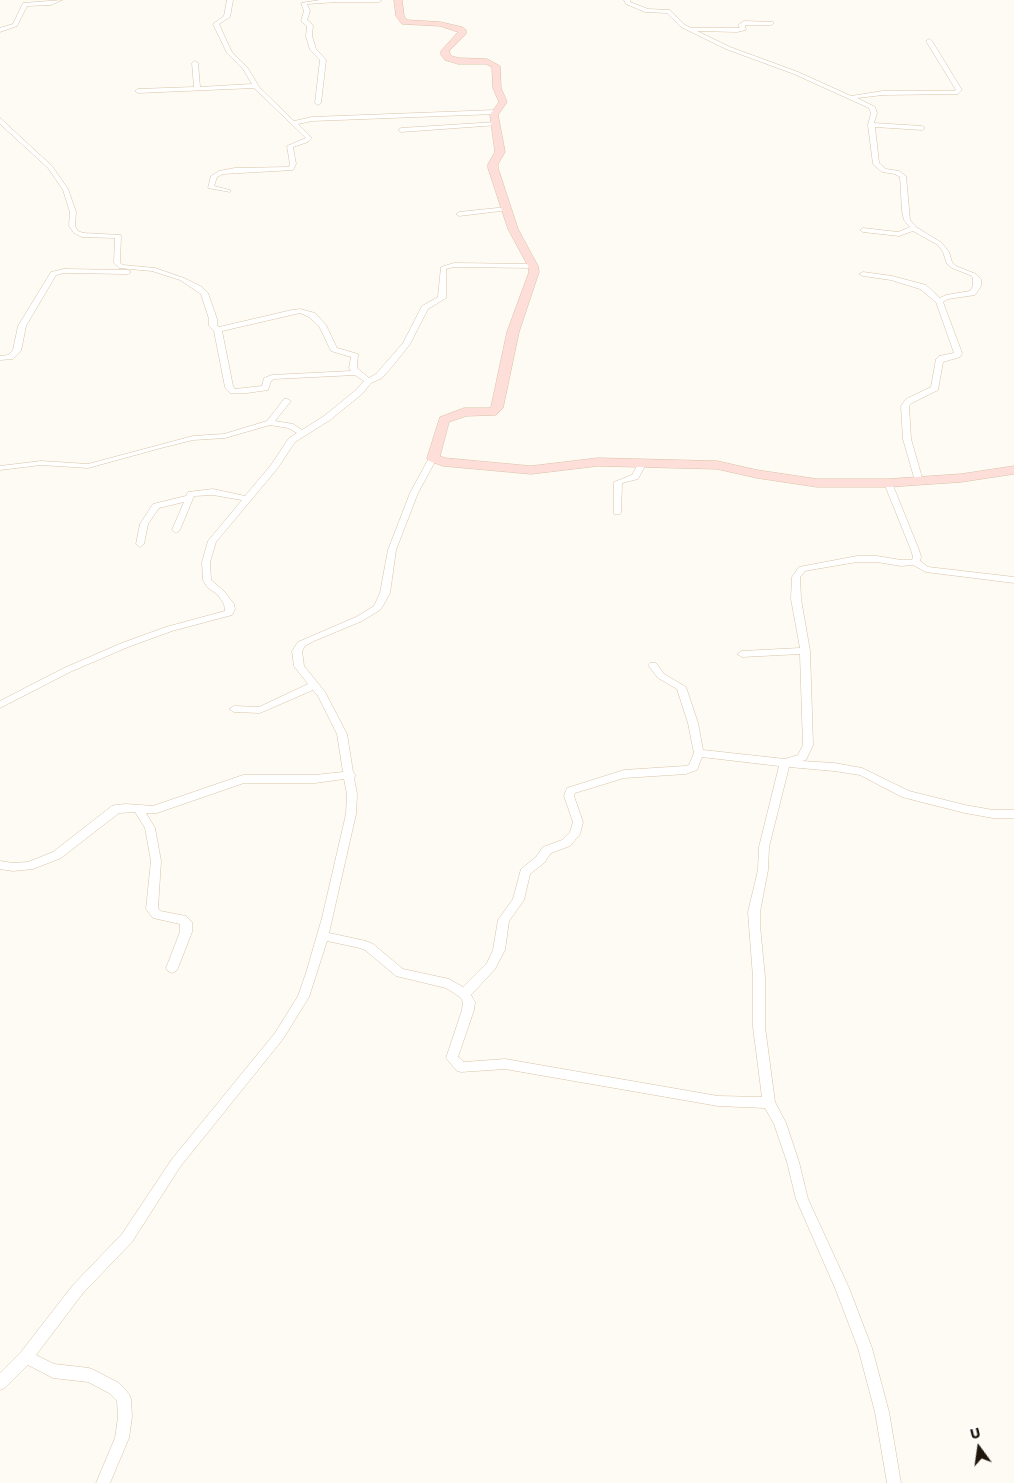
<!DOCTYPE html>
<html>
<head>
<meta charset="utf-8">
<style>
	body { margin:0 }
	#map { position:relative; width:1014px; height:1483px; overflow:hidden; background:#fefaf4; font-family:Poppins,sans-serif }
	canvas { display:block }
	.north { position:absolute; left:954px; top:1423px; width:50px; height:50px; -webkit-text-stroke:4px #fff; paint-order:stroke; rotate:346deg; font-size:14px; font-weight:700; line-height:20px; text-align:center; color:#1f170c }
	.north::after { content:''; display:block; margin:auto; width:18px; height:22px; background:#1f170c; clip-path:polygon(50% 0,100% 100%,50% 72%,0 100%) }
</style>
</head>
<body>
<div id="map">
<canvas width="1014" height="1483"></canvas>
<div class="north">U</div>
</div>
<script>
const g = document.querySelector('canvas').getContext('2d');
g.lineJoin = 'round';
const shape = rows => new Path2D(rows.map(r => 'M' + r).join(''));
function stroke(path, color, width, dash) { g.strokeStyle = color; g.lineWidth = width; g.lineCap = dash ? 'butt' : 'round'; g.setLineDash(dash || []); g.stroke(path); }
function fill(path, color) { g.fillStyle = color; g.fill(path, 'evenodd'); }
const street = shape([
	[62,0,51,5,27,6,17,26,0,32,0,28,13,24,23,3,62,0],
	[227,0,233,0,230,17,219,24,229,46,232,52,247,67,260,88,294,121,312,117,495,110,498,112,495,114,312,121,298,124,312,138,308,142,293,147,296,164,293,170,223,174,217,177,214,186,230,190,230,192,208,188,211,176,219,171,235,168,289,167,290,164,287,146,306,138,254,88,138,93,135,91,138,89,194,87,192,63,195,61,198,63,200,87,252,84,243,69,227,53,213,24,224,16,227,0],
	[320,0,382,0,379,2,337,2,307,4,310,11,307,20,313,25,312,36,316,49,326,60,321,103,318,105,315,103,320,60,310,50,306,36,307,26,301,21,304,11,301,3,320,0],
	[624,0,630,0,630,2,648,9,670,10,685,25,691,28,740,28,738,25,744,21,773,22,773,24,771,25,745,25,746,30,737,32,697,31,730,47,798,72,851,96,883,91,954,91,956,90,926,41,929,39,932,41,962,90,958,94,883,95,857,98,875,107,877,113,874,123,922,126,925,128,922,130,875,127,879,163,886,169,899,171,906,176,910,220,916,227,942,243,949,252,952,262,956,266,976,274,981,279,981,286,975,295,948,299,943,302,962,353,960,357,943,362,938,390,912,403,909,406,911,439,923,481,922,483,919,483,915,481,903,439,901,406,906,399,931,387,936,359,939,356,954,353,936,302,920,289,891,280,863,276,859,274,863,272,892,276,926,285,940,298,946,295,970,291,973,286,973,279,972,276,952,268,947,264,943,252,938,245,913,231,899,236,863,232,860,230,863,228,898,232,910,227,904,220,902,211,900,177,895,174,882,172,873,164,868,125,871,113,869,108,794,74,726,49,681,27,667,13,645,12,626,4,624,0],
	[0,118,52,166,68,189,76,212,75,226,78,231,83,233,121,235,120,263,123,265,155,268,184,278,202,287,208,293,217,319,217,325,219,327,292,310,300,309,315,313,326,325,337,348,358,354,357,368,369,378,376,374,403,343,422,306,438,297,441,267,454,263,533,264,536,266,533,268,454,267,446,269,446,298,428,309,410,344,391,368,382,378,371,383,362,394,330,420,295,442,277,469,216,542,210,562,211,580,224,591,234,604,235,609,232,615,172,631,128,647,70,672,0,708,0,701,64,668,122,643,166,627,225,611,224,604,218,595,207,587,203,580,202,562,208,541,242,500,213,495,194,496,180,530,176,533,172,530,184,502,159,508,148,524,144,544,140,547,136,544,140,524,153,504,186,496,188,492,213,489,245,496,271,465,289,438,297,433,288,428,270,425,225,438,193,440,161,448,88,468,41,465,0,470,0,466,41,461,88,464,193,436,224,434,267,421,284,399,287,399,291,401,275,421,293,424,302,430,324,416,356,390,364,381,355,375,274,379,271,381,268,390,247,393,230,393,225,387,214,331,209,326,209,319,201,294,180,280,152,271,119,268,114,263,115,238,82,237,74,233,69,226,70,212,63,190,48,168,0,124,0,118],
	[300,313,309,317,319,326,331,351,351,357,349,368,351,371,272,375,264,378,262,386,235,389,233,386,222,331,300,313],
	[496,122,499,124,498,125,401,132,398,130,401,128,496,122],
	[507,207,509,208,509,210,459,216,456,214,459,212,507,207],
	[64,269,128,270,131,272,128,274,64,273,56,275,26,326,21,351,13,359,0,360,0,356,8,355,13,350,18,326,51,272,64,269],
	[430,456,433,456,437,458,418,493,396,550,390,593,384,604,380,610,362,621,314,641,305,646,302,651,304,666,325,692,347,734,353,772,356,775,354,778,357,794,356,814,329,933,366,941,373,944,403,969,449,979,463,987,487,963,493,950,498,920,513,899,521,869,536,857,543,847,562,840,570,832,573,822,564,796,567,788,624,770,685,766,689,765,694,753,688,723,677,689,658,678,648,665,650,663,656,663,664,674,686,687,698,723,703,750,785,759,798,755,803,745,800,654,742,657,737,654,742,651,800,648,791,599,792,577,799,567,857,556,877,556,901,560,912,560,913,557,911,550,884,483,885,481,891,481,892,483,919,550,921,557,920,561,928,567,1014,577,1014,583,926,572,913,565,901,566,877,562,857,562,810,570,805,571,800,577,801,599,810,651,813,745,806,760,802,761,834,763,862,768,909,791,965,805,993,810,1014,810,1014,818,993,818,965,813,902,797,860,775,834,771,789,767,769,847,768,870,760,912,760,926,765,977,765,1027,775,1102,786,1123,799,1162,808,1199,849,1288,872,1348,889,1412,901,1483,887,1483,875,1412,858,1348,835,1288,796,1199,787,1162,774,1124,765,1108,718,1106,505,1069,461,1072,457,1071,446,1058,462,1010,463,1002,460,997,446,988,396,976,365,950,360,948,327,941,309,997,283,1039,180,1167,132,1242,83,1293,36,1355,54,1364,89,1368,94,1370,119,1383,129,1394,131,1399,132,1417,129,1438,110,1483,96,1483,115,1438,118,1417,117,1401,109,1393,88,1382,53,1378,28,1365,5,1388,0,1390,0,1373,21,1352,73,1285,122,1234,172,1159,275,1033,298,996,306,973,322,918,346,814,347,794,344,779,315,783,244,783,157,813,146,813,155,828,161,861,158,908,160,911,186,916,192,922,192,932,178,968,176,971,172,973,168,971,166,968,180,932,180,924,153,918,146,909,151,861,145,828,135,812,119,813,61,858,33,869,13,871,0,869,0,861,13,863,28,862,53,852,112,806,116,805,126,804,153,806,243,775,315,775,343,772,337,734,318,696,313,690,260,713,234,712,229,709,234,706,259,707,308,684,294,666,292,651,298,642,356,617,374,606,380,593,388,550,410,493,430,456],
	[702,757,779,766,759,847,758,870,748,912,753,977,753,1027,762,1097,718,1096,505,1059,464,1062,458,1057,474,1010,475,1002,471,995,495,969,505,950,509,921,524,900,530,874,544,863,551,853,570,846,580,834,583,822,574,796,575,793,624,778,686,774,697,770,702,757],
	[639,462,642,462,646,464,638,479,622,483,621,512,620,514,614,514,614,482,632,475,639,462]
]);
const secondary = shape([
	[394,0,402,0,404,16,407,20,440,22,462,27,466,30,466,34,449,51,451,56,459,58,487,59,500,66,501,88,507,102,498,115,505,152,498,164,498,168,518,229,538,266,539,272,519,332,503,408,496,415,466,416,449,422,440,456,445,458,531,466,598,458,717,461,757,470,817,479,888,479,961,474,1014,466,1014,474,961,482,888,487,817,487,757,478,717,469,598,466,531,474,443,466,429,461,427,458,440,417,464,408,489,408,491,407,507,332,529,272,528,266,508,229,488,168,488,164,495,152,490,115,499,102,493,88,492,67,486,64,458,64,445,60,441,55,441,51,458,32,440,26,402,24,396,16,394,0]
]);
stroke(street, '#d8c3a5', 1);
stroke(secondary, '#d8c3a5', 1);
fill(street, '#fff');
fill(secondary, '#feded9');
</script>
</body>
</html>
